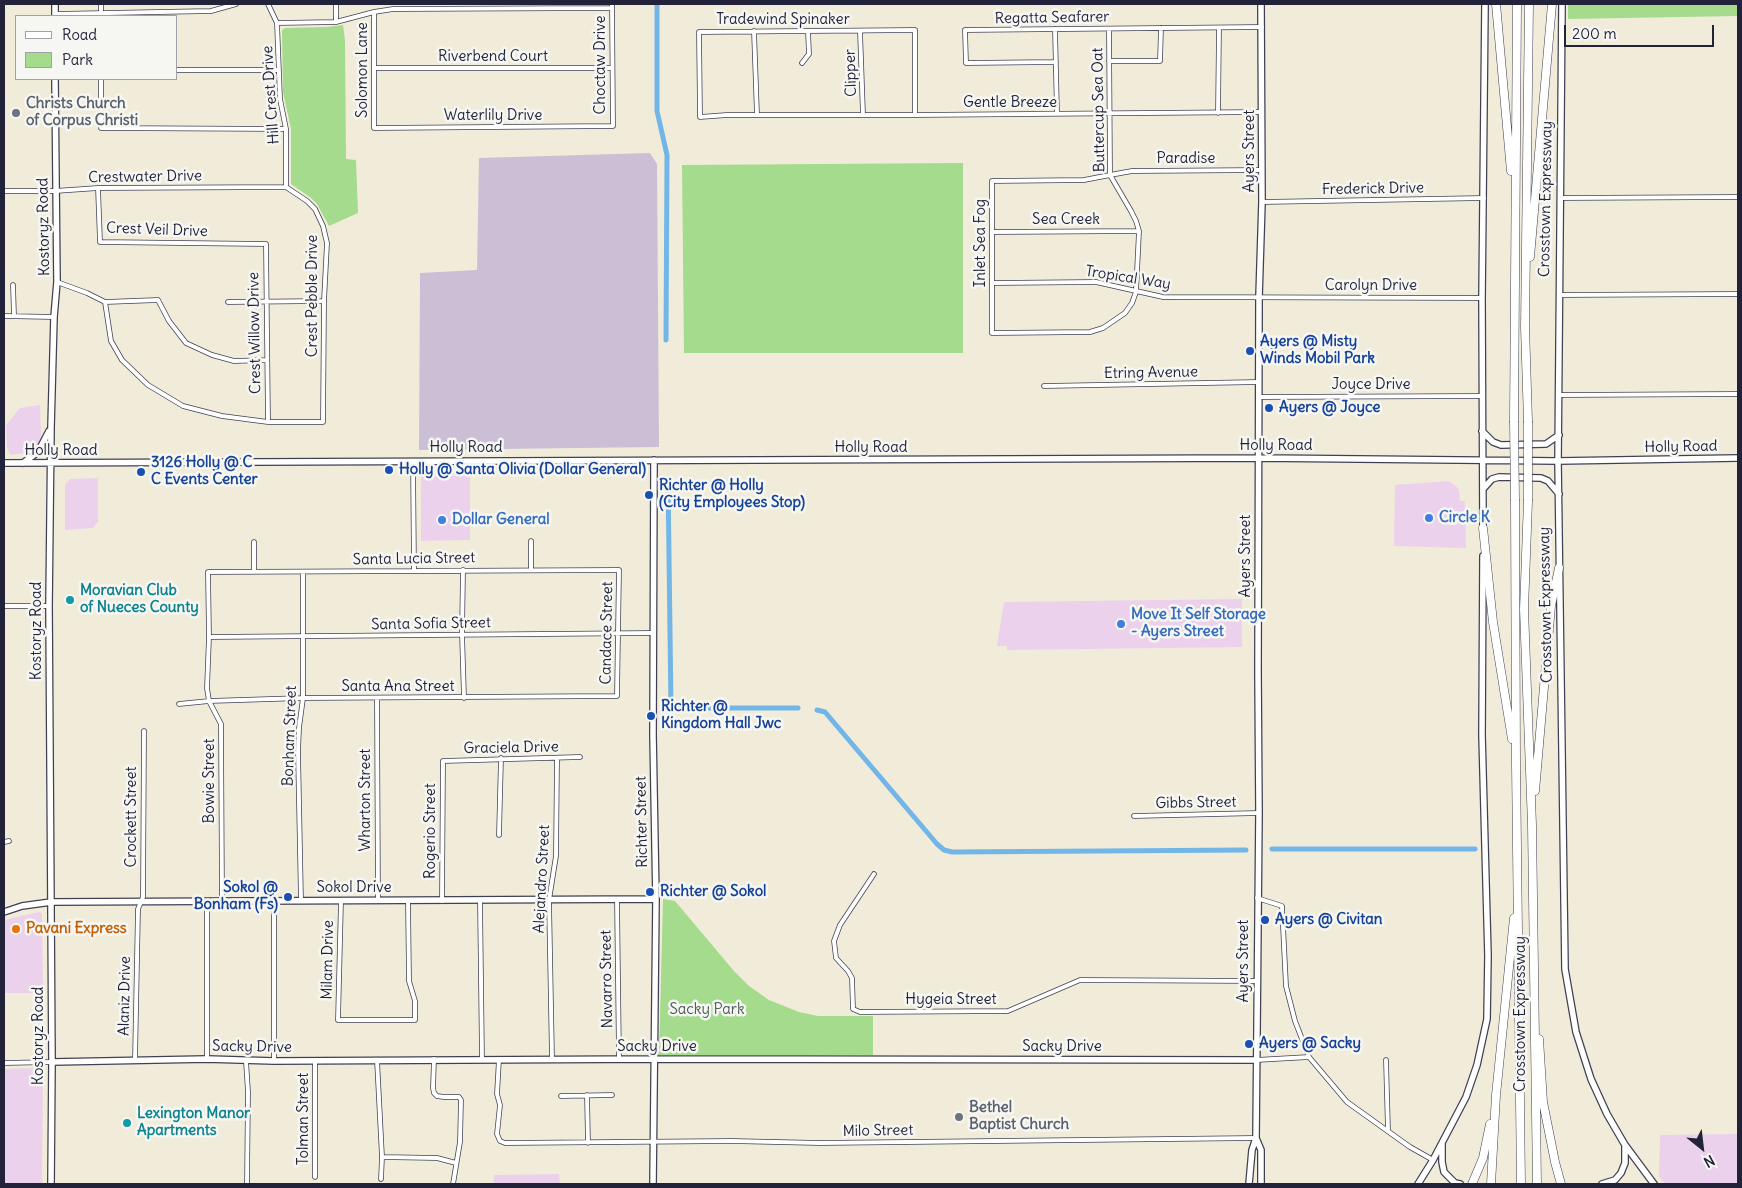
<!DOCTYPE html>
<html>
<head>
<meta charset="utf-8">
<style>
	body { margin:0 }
	#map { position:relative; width:1742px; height:1188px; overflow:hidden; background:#f1ecda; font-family:Delius,sans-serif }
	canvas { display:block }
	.frame { position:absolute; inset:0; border:5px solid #22223b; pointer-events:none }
	.legend { position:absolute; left:15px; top:15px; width:162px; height:65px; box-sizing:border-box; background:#f6f6f2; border:1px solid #a1a1a9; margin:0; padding:6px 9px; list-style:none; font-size:15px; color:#22223b }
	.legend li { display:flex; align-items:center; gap:10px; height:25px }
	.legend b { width:25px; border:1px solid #a1a1a9 }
	.north { position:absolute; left:1677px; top:1123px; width:50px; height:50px; -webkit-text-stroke:4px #f6f6f2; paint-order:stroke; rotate:151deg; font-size:14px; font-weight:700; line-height:20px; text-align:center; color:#22223b }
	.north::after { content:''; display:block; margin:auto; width:18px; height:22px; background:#22223b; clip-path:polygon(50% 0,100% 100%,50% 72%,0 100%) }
	.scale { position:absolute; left:1564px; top:25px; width:150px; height:22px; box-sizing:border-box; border:2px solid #22223b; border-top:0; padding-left:6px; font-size:15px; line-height:18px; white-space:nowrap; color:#22223b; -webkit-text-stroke:4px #f6f6f2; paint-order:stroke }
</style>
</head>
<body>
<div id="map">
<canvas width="1742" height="1188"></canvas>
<div class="frame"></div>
<ul class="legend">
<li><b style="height:6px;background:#fff"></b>Road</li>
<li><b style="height:14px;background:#a5db8c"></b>Park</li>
</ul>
<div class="north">N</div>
<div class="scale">200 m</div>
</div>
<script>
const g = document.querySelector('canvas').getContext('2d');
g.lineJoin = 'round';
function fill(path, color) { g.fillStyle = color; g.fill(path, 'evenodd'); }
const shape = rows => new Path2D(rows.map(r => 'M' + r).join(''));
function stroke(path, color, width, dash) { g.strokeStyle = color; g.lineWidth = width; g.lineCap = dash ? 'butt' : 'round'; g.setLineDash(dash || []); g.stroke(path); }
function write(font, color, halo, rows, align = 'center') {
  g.font = font + ' Delius,sans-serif'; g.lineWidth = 5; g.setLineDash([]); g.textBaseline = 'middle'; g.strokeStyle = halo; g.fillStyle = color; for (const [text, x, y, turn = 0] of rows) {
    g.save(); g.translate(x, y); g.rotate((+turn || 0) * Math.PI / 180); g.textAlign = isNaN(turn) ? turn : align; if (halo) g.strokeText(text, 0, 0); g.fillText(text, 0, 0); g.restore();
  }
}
fill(shape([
	[40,405,41,437,38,446,26,453,10,455,7,447,6,425,20,408],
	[470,475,470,540,421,541,421,477],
	[98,478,98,522,93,528,65,530,65,485,70,479],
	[1448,481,1456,486,1459,490,1460,501,1465,501,1466,548,1394,546,1395,485],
	[1242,599,1242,647,1007,650,1007,646,997,646,1004,602],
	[39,912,42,913,43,993,4,993,4,920],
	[43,1068,42,1184,4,1184,4,1069],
	[1738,1134,1738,1184,1665,1184,1659,1177,1660,1135],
	[559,1174,560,1184,494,1184,494,1175]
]), '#ebd1ec');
fill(shape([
	[650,153,657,164,659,447,419,450,420,273,477,270,479,158]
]), '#cbbfd6');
fill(shape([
	[1568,4,1738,4,1738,16,1568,19],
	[343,25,345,40,346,159,356,160,358,213,329,226,317,204,311,198,291,184,291,129,283,92,282,34,282,30,285,28,327,27],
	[963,163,963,353,684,353,682,165],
	[663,899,675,901,734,971,749,986,769,1000,799,1012,818,1016,873,1016,873,1055,659,1055]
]), '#a5db8c');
stroke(shape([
	[657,4,657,111,667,155,666,340],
	[668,479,671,708,798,708],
	[817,710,825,712,937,844,944,850,952,852,1246,850],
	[1272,849,1475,849]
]), '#72b6e8', 5);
const street = shape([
	[101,4,101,16],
	[268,4,277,23,280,99,286,129,286,187],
	[336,4,336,22],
	[374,12,374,128,613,126,612,4],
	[55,14,211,11,236,4],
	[277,23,336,22,374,12,393,9,612,8],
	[1055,29,1057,114],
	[1109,29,1110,175,1131,211,1136,221,1139,231,1136,292,1132,303,1125,313,1103,328,1090,332,992,333,992,181,1084,180,1110,175,1132,171,1262,170],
	[754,31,757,115],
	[860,31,863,115],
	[1109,61,1160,61,1161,28],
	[1056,62,966,63,965,30,1262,27],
	[802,63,809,54,808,31],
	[374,68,612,68],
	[176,70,279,70],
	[101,79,101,128,286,129],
	[1218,113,1219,28],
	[915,115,915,30,699,32,700,117,727,115,915,115,1262,112],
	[98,188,100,242,266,244,268,422],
	[4,191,55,191,98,188,286,187],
	[1560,198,1738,197],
	[1262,202,1484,198],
	[993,232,1139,231],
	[57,282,87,293,105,302,158,300,169,321,186,343,212,355,234,361,267,360],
	[993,283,1096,282,1163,297,1482,298],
	[13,285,14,316],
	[1559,295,1738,294],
	[105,302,111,341,122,360,148,385,183,406,222,416,268,422,323,422,324,301,327,243,323,226,315,209,307,201,286,187],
	[228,302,324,301],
	[4,316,54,317],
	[1044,386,1259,382],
	[1560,395,1738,394],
	[1259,397,1483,396],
	[413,461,414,571],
	[531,541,531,570],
	[463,570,462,634,464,698],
	[254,572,254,542],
	[4,606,49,606],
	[209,637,653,633],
	[377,699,378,901],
	[179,704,209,701,303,698,617,696,619,570,208,572,209,637,207,688,209,701,221,724,222,901],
	[1134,816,1259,813],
	[499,835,501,758],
	[4,842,9,841],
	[874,874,840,925,834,941,836,958,848,971,852,978,853,1009,860,1012,1008,1011,1080,980,1256,981],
	[1257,898,1282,906,1286,986,1295,1021,1309,1057,1347,1102,1410,1147,1433,1160],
	[617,899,619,1059],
	[480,900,482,1060],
	[301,901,298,752,299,728,303,698,303,572],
	[341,901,338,1020,415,1020,415,1001,409,981,408,901],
	[442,901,443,761,580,757],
	[207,1059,207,901],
	[434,1059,433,1088,434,1093,437,1096,444,1097,459,1097,461,1100,460,1142,453,1184],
	[499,1059,497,1094,500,1105,497,1134,500,1141,505,1143,732,1141,820,1143,1256,1138],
	[552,1059,549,900,556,856,557,759],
	[135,1060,138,909,143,897,144,731],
	[377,1060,382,1157,381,1179],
	[1256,1060,1309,1057],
	[1386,1060,1388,1131],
	[246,1061,248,1092,247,1184],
	[274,1061,274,901],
	[4,1063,52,1062],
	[587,1095,588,1143],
	[561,1096,612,1095],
	[382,1157,437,1158,456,1163],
	[315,1177,315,1060]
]);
const secondary = shape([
	[1562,4,1558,461,1565,969,1576,1032,1591,1079,1607,1114,1625,1145,1654,1184],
	[55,16,55,4],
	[1482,431,1493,442,1501,445,1546,444,1559,435],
	[4,463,1259,458,1558,461,1738,458],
	[23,463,38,452,49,431],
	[1483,489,1492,479,1499,477,1541,478,1548,481,1559,494],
	[1483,532,1482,298,1485,4],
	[4,912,22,906,51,902,656,899],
	[52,1062,207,1059,274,1061,654,1059,1256,1060],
	[1256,1138,1261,1150,1261,1184],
	[1442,1145,1442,1162,1444,1172,1455,1183,1460,1184],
	[51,1184,52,1062,49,606,51,427,54,317,57,282,55,79],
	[653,1184,656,899,653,735,654,460],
	[1249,1184,1252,1150,1256,1138,1259,813,1258,672,1259,297,1262,202,1261,4],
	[1418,1184,1433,1160,1466,1097,1477,1065,1487,1019,1488,956,1482,735,1483,556],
	[1602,1184,1615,1180,1621,1173,1625,1163,1625,1147]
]);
const highway = shape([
	[1496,4,1511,171],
	[1530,257,1552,4],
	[1514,421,1517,4],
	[1528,421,1525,327,1529,4],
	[1515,501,1516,764,1521,1184],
	[1528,501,1524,609,1532,825,1537,1184],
	[1483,528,1493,622,1512,739],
	[1535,791,1551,606,1559,568],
	[1539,1039,1543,1102,1555,1162,1561,1184],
	[1472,1184,1483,1158,1490,1124],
	[1491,1184,1496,1095,1514,918]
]);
stroke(street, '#414053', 5.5);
stroke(secondary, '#414053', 8);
stroke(highway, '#414053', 9);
stroke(street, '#fff', 4);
stroke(secondary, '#fff', 5.5);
stroke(highway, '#fff', 8);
const highwayBridge = shape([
	[1514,421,1515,501],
	[1528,421,1528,501]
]);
stroke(highwayBridge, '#414053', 9, []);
stroke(highwayBridge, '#fff', 8);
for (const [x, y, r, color] of [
	[16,113,5,"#6b7280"],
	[1250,351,5,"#1a4fb4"],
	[1269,408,5,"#1a4fb4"],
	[389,470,5,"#1a4fb4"],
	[141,472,5,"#1a4fb4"],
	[649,495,5,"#1a4fb4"],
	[1429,518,5,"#3f7fe0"],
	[442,520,5,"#3f7fe0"],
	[70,600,5,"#0f9aa8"],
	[1121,624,5,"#3f7fe0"],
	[651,716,5,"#1a4fb4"],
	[650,892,5,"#1a4fb4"],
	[288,897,5,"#1a4fb4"],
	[1265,920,5,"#1a4fb4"],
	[16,929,5,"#e8710a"],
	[1249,1044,5,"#1a4fb4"],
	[959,1117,5,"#6b7280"],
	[127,1123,5,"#0f9aa8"]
]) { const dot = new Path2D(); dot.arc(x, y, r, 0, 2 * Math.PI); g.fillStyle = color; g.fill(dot); stroke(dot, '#f6f6f2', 2); }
write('15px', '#22223b', '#f6f6f2', [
	["Regatta Seafarer",1052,18,-1],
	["Tradewind Spinaker",783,20],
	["Riverbend Court",493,57],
	["Choctaw Drive",601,65,-90],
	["Solomon Lane",363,70,-90],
	["Clipper",851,73,-92],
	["Hill Crest Drive",271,95,-94],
	["Gentle Breeze",1010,103],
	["Buttercup Sea Oat",1099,110,-91],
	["Waterlily Drive",493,116],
	["Ayers Street",1250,151,-90],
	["Paradise",1186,159],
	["Crestwater Drive",145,177,-1],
	["Frederick Drive",1373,189,-1],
	["Crosstown Expressway",1546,199,-89],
	["Sea Creek",1066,220],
	["Kostoryz Road",44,227,-91],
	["Crest Veil Drive",157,230,2],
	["Inlet Sea Fog",981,243,-90],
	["Tropical Way",1128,278,9],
	["Carolyn Drive",1371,286],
	["Crest Pebble Drive",313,296,-90],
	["Crest Willow Drive",255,333,-91],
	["Etring Avenue",1151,373,-1],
	["Joyce Drive",1371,385],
	["Holly Road",1276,446],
	["Holly Road",1681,447,-1],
	["Holly Road",466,448],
	["Holly Road",871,448],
	["Holly Road",61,451],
	["Ayers Street",1246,556,-90],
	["Santa Lucia Street",414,559,-1],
	["Crosstown Expressway",1546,605,-91],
	["Santa Sofia Street",431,624,-1],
	["Kostoryz Road",37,631,-90],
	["Candace Street",607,633,-89],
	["Santa Ana Street",398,687],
	["Bonham Street",290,736,-88],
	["Graciela Drive",511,748,-1],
	["Bowie Street",210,781,-90],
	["Wharton Street",366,800,-90],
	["Gibbs Street",1196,803,-1],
	["Crockett Street",132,817,-90],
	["Richter Street",642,822,-91],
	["Rogerio Street",431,831,-90],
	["Alejandro Street",542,879,-87],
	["Sokol Drive",354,888],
	["Milam Drive",328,960,-89],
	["Ayers Street",1244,961,-90],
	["Navarro Street",607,979,-91],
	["Alaniz Drive",125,996,-89],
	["Hygeia Street",951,1000],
	["Crosstown Expressway",1521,1014,-90],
	["Kostoryz Road",39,1036,-90],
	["Sacky Drive",252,1047,1],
	["Sacky Drive",657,1047],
	["Sacky Drive",1062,1047],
	["Tolman Street",304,1119,-90],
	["Milo Street",878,1131,-1]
]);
write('bold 15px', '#5b616d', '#f6f6f2', [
	["Christs Church",26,104],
	["of Corpus Christi",26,121],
	["Bethel",969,1108],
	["Baptist Church",969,1125]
], 'left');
write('bold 15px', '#164399', '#f6f6f2', [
	["Ayers @ Misty",1260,342],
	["Winds Mobil Park",1260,359],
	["Ayers @ Joyce",1279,408],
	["3126 Holly @ C",151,463],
	["C Events Center",151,480],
	["Holly @ Santa Olivia (Dollar General)",399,470],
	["Richter @ Holly",659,486],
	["(City Employees Stop)",659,503],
	["Richter @",661,707],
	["Kingdom Hall Jwc",661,724],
	["Sokol @",278,888,"right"],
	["Bonham (Fs)",278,905,"right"],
	["Richter @ Sokol",660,892],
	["Ayers @ Civitan",1275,920],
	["Ayers @ Sacky",1259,1044]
], 'left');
write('bold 15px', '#366cbe', '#f6f6f2', [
	["Circle K",1439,518],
	["Dollar General",452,520],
	["Move It Self Storage",1131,615],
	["- Ayers Street",1131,632]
], 'left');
write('bold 15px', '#0d838f', '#f6f6f2', [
	["Moravian Club",80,591],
	["of Nueces County",80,608],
	["Lexington Manor",137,1114],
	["Apartments",137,1131]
], 'left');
write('bold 15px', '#c56008', '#f6f6f2', [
	["Pavani Express",26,929]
], 'left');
write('15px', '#495a53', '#f6f6f2', [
	["Sacky Park",707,1010]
]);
</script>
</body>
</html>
